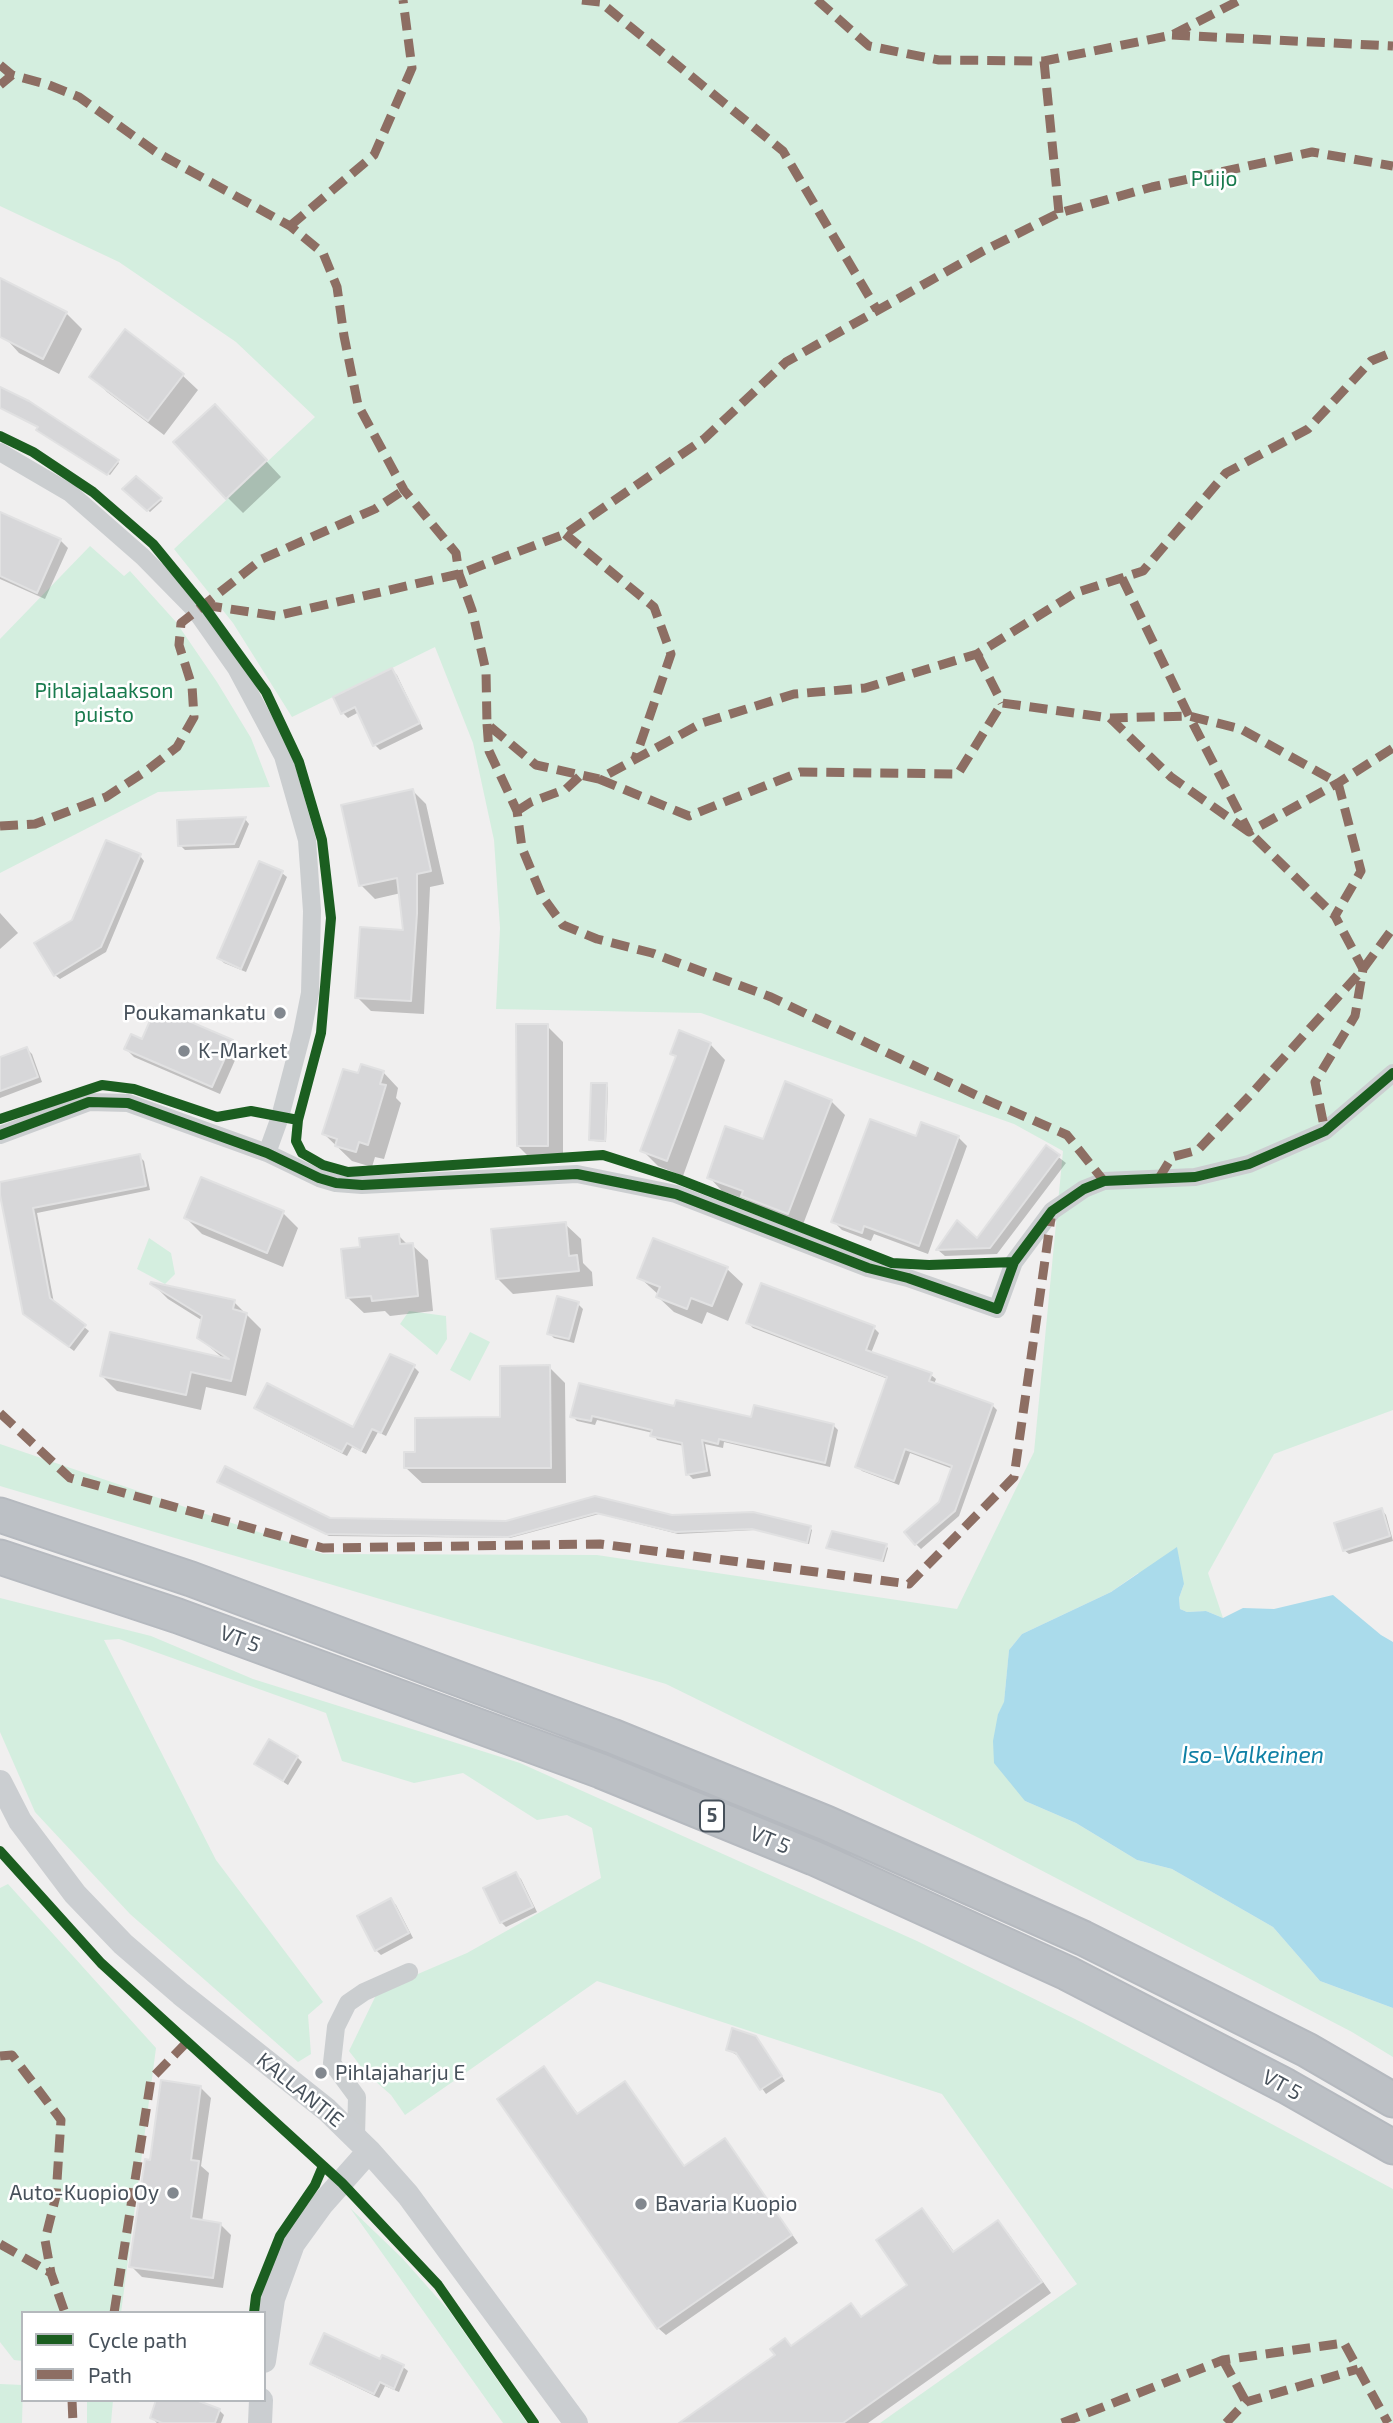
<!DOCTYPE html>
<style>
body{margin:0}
#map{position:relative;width:1393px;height:2423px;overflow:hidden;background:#f0efef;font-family:"Exo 2",sans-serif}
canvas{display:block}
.legend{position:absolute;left:21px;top:2311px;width:245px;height:91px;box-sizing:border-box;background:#fff;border:2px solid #b5b9bd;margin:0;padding:9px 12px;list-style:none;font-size:21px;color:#47515b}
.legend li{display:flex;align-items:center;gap:14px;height:35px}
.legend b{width:35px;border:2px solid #b5b9bd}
</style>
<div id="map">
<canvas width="1393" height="2423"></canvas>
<ul class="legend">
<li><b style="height:9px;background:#1b5e20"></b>Cycle path</li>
<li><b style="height:9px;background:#8d6e63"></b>Path</li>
</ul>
</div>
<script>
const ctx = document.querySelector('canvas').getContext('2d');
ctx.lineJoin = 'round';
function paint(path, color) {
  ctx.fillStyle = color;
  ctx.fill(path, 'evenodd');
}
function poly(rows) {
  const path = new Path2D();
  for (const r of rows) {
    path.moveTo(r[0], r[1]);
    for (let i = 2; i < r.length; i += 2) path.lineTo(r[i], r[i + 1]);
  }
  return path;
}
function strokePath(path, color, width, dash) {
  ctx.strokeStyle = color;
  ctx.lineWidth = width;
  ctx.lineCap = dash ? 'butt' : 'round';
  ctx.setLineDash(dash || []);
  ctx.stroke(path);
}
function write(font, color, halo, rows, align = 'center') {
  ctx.font = font + ' "Exo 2",sans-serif';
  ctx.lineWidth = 5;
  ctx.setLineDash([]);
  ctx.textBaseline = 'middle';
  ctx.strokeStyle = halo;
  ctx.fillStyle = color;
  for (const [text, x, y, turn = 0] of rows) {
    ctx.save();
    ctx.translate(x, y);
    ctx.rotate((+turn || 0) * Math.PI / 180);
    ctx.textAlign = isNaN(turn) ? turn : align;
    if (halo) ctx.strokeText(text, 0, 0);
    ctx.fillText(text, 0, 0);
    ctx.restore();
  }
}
paint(poly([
 [0,0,1393,0,1393,1410,1274,1454,1208,1573,1223,1618,1206,1611,1187,1612,1180,1609,1179,1598,1184,1584,1138,1573,1111,1592,1022,1634,1009,1650,1004,1703,998,1714,1025,1801,1076,1823,1137,1860,1172,1869,1273,1927,1320,1981,1393,2008,1393,2057,1352,2032,983,1840,666,1684,0,1486,0,1444,323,1554,597,1555,957,1609,1034,1452,1063,1151,1014,1124,701,1013,496,1009,500,928,494,840,473,743,435,647,292,717,233,623,174,549,315,417,236,342,119,262,0,206],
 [90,546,124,576,130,571,176,622,217,682,251,738,270,787,158,792,0,873,0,639],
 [149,1238,171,1253,175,1274,165,1284,137,1269],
 [409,1311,446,1316,447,1339,437,1355,400,1324],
 [470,1332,490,1342,470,1381,450,1370],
 [0,1598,151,1636,253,1679,520,1763,917,1941,1083,2023,1393,2189,1393,2423,880,2423,1077,2284,942,2094,597,1981,405,2115,391,2095,366,2073,349,2051,378,1991,467,1953,601,1878,592,1828,567,1815,537,1820,463,1773,414,1783,342,1761,326,1713,119,1639,104,1640,216,1860,323,2002,308,2015,311,2054,298,2062,130,1914,35,1812,0,1732],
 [8,1884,156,2048,121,2313,23,2313,23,2361,14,2360,0,2342,0,1888],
 [350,2208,402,2258,450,2312,527,2423,503,2423],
 [0,2384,23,2385,22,2423,0,2423],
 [87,2400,113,2400,111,2423,87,2423]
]), '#d4eedf');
paint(poly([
 [1177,1547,1184,1584,1179,1598,1180,1609,1187,1612,1206,1611,1223,1618,1243,1608,1274,1609,1333,1595,1381,1635,1393,1642,1393,2008,1320,1981,1273,1927,1172,1869,1137,1860,1076,1823,1025,1801,994,1763,993,1741,998,1714,1004,1702,1009,1650,1022,1634,1111,1592]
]), '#aadbeb');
paint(poly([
 [0,280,66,313,82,329,59,374,19,353,0,332],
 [182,375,198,390,164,435,107,392,92,376],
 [0,389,117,461,119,463,110,475,40,432,40,427,0,408],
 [230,422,281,477,243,513,227,497],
 [136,478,162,501,150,512,124,489],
 [0,514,60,540,68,548,45,599,0,579],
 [392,670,397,675,423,729,380,750,375,745,359,712,348,718,343,713],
 [412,790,426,804,444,884,430,887,424,1014,371,1011,357,997,405,932,401,893,375,899,361,885],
 [245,819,249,824,239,848,185,850,180,845],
 [140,856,144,861,106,952,60,979,55,975],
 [282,873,287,877,246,972,224,963,219,958],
 [0,913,18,933,0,949],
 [547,1026,563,1042,563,1161,534,1162,518,1146],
 [143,1041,232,1041,240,1049,220,1094,134,1057,126,1049],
 [710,1044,725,1060,683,1176,658,1166,642,1150,677,1059,672,1053],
 [27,1049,32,1054,42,1082,0,1098,0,1059],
 [383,1072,398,1088,396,1098,401,1103,384,1159,375,1157,372,1167,352,1161,324,1134,359,1075],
 [606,1085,608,1087,606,1142,593,1141,591,1139],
 [831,1101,845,1115,802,1227,757,1210,747,1200,722,1191,709,1177],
 [958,1137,967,1146,928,1254,874,1234,871,1241,842,1230,833,1221,917,1138],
 [1047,1148,1066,1163,997,1254,945,1256,938,1250,957,1222,978,1240],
 [139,1156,144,1161,150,1190,37,1213,54,1303,89,1331,74,1351,30,1318,0,1183],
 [283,1213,298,1228,283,1267,202,1234,186,1218],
 [565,1224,581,1239,583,1263,592,1272,593,1286,513,1294,497,1278],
 [399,1236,408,1245,412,1245,428,1260,433,1311,390,1316,385,1311,364,1313,348,1298,362,1249],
 [727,1269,743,1284,728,1321,707,1312,702,1324,674,1312,658,1297,659,1295,639,1277],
 [153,1284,234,1302,261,1329,246,1396,206,1387,201,1410,117,1391,102,1376,225,1360,199,1338,203,1321,168,1299],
 [578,1304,583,1309,574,1343,554,1338,549,1333],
 [748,1323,874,1328,879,1333,871,1353,931,1375,936,1379,934,1384,992,1405,997,1410,959,1516,921,1549,916,1544,940,1503,953,1469,910,1453,899,1485,862,1471,857,1466,888,1379,753,1328],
 [414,1367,419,1372,386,1436,378,1432,366,1454,352,1447,347,1456,264,1414,258,1409,354,1429],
 [549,1367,565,1383,566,1483,422,1483,406,1468,417,1454,502,1419],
 [675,1408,752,1419,833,1425,838,1430,830,1467,724,1442,723,1448,705,1444,711,1476,693,1479,688,1474,684,1446,657,1440,653,1433,597,1420,595,1425,577,1421,572,1416],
 [221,1483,330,1519,506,1523,595,1498,672,1517,810,1528,812,1530,809,1544,755,1530,678,1534,599,1514,510,1538,329,1536],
 [1382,1510,1386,1515,1393,1541,1349,1554,1344,1550],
 [886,1546,888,1548,884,1562,828,1547],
 [297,1757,302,1762,288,1785,256,1764],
 [516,1874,521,1879,537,1912,506,1927,501,1922],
 [391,1900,396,1905,413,1938,381,1955,376,1950],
 [760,2043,785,2081,766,2094,740,2057,728,2050],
 [544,2069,579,2115,625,2083,686,2168,732,2148,798,2243,666,2335,658,2328],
 [200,2087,211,2098,201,2166,209,2173,202,2222,220,2224,231,2235,223,2288,142,2277,131,2266,151,2162],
 [922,2210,932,2221,955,2253,997,2222,1008,2233,1051,2293,868,2423,682,2423,851,2306,863,2318,910,2285],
 [381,2361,403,2367,408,2371,399,2392,385,2386,379,2398,317,2368,312,2363],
 [219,2410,224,2415,221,2423,157,2423,152,2418]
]), '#0003');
const building = poly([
 [0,278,67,312,43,359,0,337,0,278],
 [125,329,184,374,148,421,89,377,125,329],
 [0,387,29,401,119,460,107,475,36,430,38,427,0,408,0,387],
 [215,404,267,460,226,499,173,442,215,404],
 [136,476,162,498,147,511,122,489,136,476],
 [0,512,61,539,37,593,0,576,0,512],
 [392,668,420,723,373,746,355,707,341,714,333,697,392,668],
 [413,789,431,871,417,874,417,913,411,1001,355,998,360,927,403,930,397,878,359,886,341,805,413,789],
 [246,817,234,844,178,846,177,820,246,817],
 [106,840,141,854,101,947,54,976,34,943,72,920,106,840],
 [259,861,283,871,241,969,217,958,259,861],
 [156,1007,233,1040,212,1087,124,1049,131,1034,142,1039,156,1007],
 [516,1024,548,1024,548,1146,517,1146,516,1024],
 [679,1030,711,1043,667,1161,640,1151,676,1056,670,1054,679,1030],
 [27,1047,38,1077,0,1091,0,1057,27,1047],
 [361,1064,384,1071,380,1084,386,1085,368,1145,359,1142,356,1152,335,1146,337,1139,322,1134,343,1069,358,1073,361,1064],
 [785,1081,832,1100,788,1214,741,1196,743,1191,707,1178,725,1126,763,1139,785,1081],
 [591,1083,607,1083,605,1141,589,1140,591,1083],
 [870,1119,916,1136,921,1122,959,1136,919,1246,864,1226,862,1233,831,1222,870,1119],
 [1046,1145,1060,1155,990,1248,936,1250,957,1220,977,1238,1046,1145],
 [140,1154,146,1186,33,1208,50,1298,86,1325,69,1347,23,1314,0,1195,0,1182,140,1154],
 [201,1177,284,1211,267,1253,184,1218,201,1177],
 [566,1222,569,1256,577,1255,579,1271,496,1279,491,1229,566,1222],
 [399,1234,400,1244,413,1243,418,1296,372,1301,371,1296,346,1298,341,1249,360,1247,359,1238,399,1234],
 [653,1238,728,1267,712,1306,691,1298,687,1309,656,1297,660,1287,637,1278,653,1238],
 [151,1282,235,1300,233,1309,247,1313,231,1381,191,1372,186,1395,100,1376,110,1332,229,1359,197,1338,202,1316,150,1284,151,1282],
 [761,1283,875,1326,866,1350,932,1373,929,1381,993,1404,955,1511,915,1545,904,1532,939,1502,952,1466,905,1449,894,1481,855,1467,887,1377,746,1323,761,1283],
 [557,1296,579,1302,569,1339,547,1334,557,1296],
 [390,1354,415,1365,381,1433,372,1429,361,1451,347,1443,342,1452,254,1408,267,1383,353,1427,390,1354],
 [550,1365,551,1468,404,1468,404,1452,415,1452,415,1418,500,1417,500,1366,550,1365],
 [579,1383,674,1406,676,1400,751,1417,754,1405,834,1424,825,1463,719,1439,718,1444,702,1440,707,1471,686,1475,682,1443,650,1436,652,1430,592,1416,591,1421,570,1417,579,1383],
 [225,1466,330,1518,506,1521,595,1496,672,1515,753,1512,811,1526,807,1543,752,1529,675,1532,596,1513,508,1537,326,1534,217,1482,225,1466],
 [1382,1508,1390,1536,1343,1551,1334,1523,1382,1508],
 [832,1531,887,1544,882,1561,826,1548,832,1531],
 [269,1739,298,1756,283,1781,254,1764,269,1739],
 [516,1872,533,1907,500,1923,483,1888,516,1872],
 [391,1898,409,1933,375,1951,357,1916,391,1898],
 [732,2028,756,2036,782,2076,760,2090,736,2053,726,2050,732,2028],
 [544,2066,577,2114,625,2081,684,2166,725,2138,792,2235,657,2329,497,2099,544,2066],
 [161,2080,201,2086,191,2160,199,2161,191,2218,221,2223,213,2278,129,2267,145,2159,150,2160,161,2080],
 [922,2208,953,2252,998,2220,1042,2282,843,2423,679,2423,775,2355,770,2349,785,2338,791,2346,851,2303,861,2317,907,2285,876,2240,922,2208],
 [324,2333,380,2359,382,2355,404,2365,394,2389,380,2382,374,2394,310,2364,324,2333],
 [156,2400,196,2400,220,2409,215,2423,162,2423,150,2418,156,2400]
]);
paint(building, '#d7d7d9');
strokePath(building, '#e1e1e2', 2);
const highway = poly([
 [0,1515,191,1579,612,1736,826,1823,1083,1938,1307,2050,1393,2100],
 [0,1557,178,1616,601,1771,814,1858,1067,1973,1286,2086,1393,2147]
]);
strokePath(highway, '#b5b9bf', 37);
strokePath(poly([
 [0,452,70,493,143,557,196,611,236,668,283,756,307,840,312,911,310,993,302,1033,280,1117,267,1153],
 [0,1135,89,1102,128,1103,267,1153,319,1178,336,1183,362,1185,577,1174,676,1194,868,1268,908,1278,997,1309,1014,1262,1052,1211,1084,1189,1104,1181,1195,1177,1249,1164,1325,1131,1393,1073],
 [356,2137,357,2097,332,2063,336,2027,348,2003,364,1992,409,1972]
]), '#cbced0', 18);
strokePath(poly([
 [0,1782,20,1821,75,1894,123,1944,181,1994,327,2110,369,2151,408,2195,576,2423],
 [264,2361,273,2299,293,2244,322,2204,369,2151],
 [260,2423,261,2400]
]), '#cbced1', 24);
strokePath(highway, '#bcc0c5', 33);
strokePath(poly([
 [582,0,600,2,783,151,877,310],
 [817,0,869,46,939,60,1044,61,1172,35,1240,0],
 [1172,35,1393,46],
 [1044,61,1059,213],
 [0,65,12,75,49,85,79,97,156,152,290,226,323,253,337,287,344,336,358,405,404,490,456,553,459,574,472,610,486,671,487,724,536,765,599,779,702,723,794,694,865,688,977,654,1075,593,1143,571,1226,473,1308,429,1371,361,1393,352],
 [0,85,12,75],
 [290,226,374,155,412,68,403,0],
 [565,534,654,607,671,654,635,759],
 [1122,578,1189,716,1249,832,1338,783,1393,748],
 [204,605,276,616,459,574,565,534,704,439,786,362,983,251,1059,213,1152,187,1312,152,1393,166],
 [977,654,1002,703],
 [1110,718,1171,777,1249,832,1335,916],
 [487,724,489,751,517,811,522,848,542,896,563,925,597,939,652,953,771,997,982,1098,1067,1135,1104,1181],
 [599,779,689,816,800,772,958,774,1002,703,1110,718,1189,716,1241,729,1338,783,1361,871,1335,916,1363,969,1355,1016,1315,1082,1325,1131],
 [517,811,531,802,566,789,581,775],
 [0,826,35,824,106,797,146,771,177,747,194,717,192,686,179,645,181,623,262,559,375,509,404,490],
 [1159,1178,1172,1157,1198,1150,1253,1092,1363,969,1393,928],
 [0,1413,70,1478,323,1548,600,1544,909,1584,1014,1477,1051,1218],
 [0,2056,12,2055,61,2120,56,2196,45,2240,51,2273,65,2313],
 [0,2244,51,2273],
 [114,2313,151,2079,187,2042],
 [1223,2360,1246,2402],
 [72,2400,73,2423],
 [1062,2423,1223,2360,1344,2343,1388,2423],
 [1226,2423,1246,2402,1358,2369]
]), '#8d6e63', 9, [18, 9]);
strokePath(poly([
 [0,436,33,452,93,492,153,544,203,605,266,692,299,762,322,840,331,918,321,1033,298,1120,296,1141,302,1153,323,1165,348,1172,603,1155,678,1179,892,1263,929,1265,1014,1262],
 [0,1119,102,1085,134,1089,217,1117,251,1111,298,1120],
 [0,1135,89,1102,128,1103,267,1153,319,1178,336,1183,362,1185,577,1174,676,1194,868,1268,908,1278,997,1309,1014,1262,1052,1211,1084,1189,1104,1181,1195,1177,1249,1164,1325,1131,1393,1073],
 [0,1851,101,1963,342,2183,438,2285,534,2423],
 [254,2313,256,2296,280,2236,315,2185,323,2166]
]), '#1b5e20', 10);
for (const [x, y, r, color] of [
 [280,1013,7,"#82888f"],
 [184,1051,7,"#82888f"],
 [321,2073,7,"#82888f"],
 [173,2193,7,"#82888f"],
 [641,2204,7,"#82888f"]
]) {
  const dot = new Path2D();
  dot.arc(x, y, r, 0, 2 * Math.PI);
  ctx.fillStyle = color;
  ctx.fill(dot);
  strokePath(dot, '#fff', 2.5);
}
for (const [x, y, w] of [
 [712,1816,24]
]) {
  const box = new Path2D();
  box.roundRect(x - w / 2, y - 15.5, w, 31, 5);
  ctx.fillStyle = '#fff';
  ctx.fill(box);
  strokePath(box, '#47515b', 2);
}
write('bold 19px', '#47515b', null, [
 ["5",712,1816]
]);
write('21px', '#197b4e', '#fff', [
 ["Puijo",1214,179],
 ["Pihlajalaakson",104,691],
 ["puisto",104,715]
]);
write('21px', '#47515b', '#fff', [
 ["Poukamankatu",266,1013,"right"],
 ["K-Market",198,1051],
 ["Pihlajaharju E",335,2073],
 ["Auto-Kuopio Oy",159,2193,"right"],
 ["Bavaria Kuopio",655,2204]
], 'left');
write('21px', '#47515b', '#fff', [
 ["VT 5",240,1639,20],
 ["VT 5",770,1840,22],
 ["VT 5",1282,2085,28],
 ["KALLANTIE",300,2090,39]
]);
write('italic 23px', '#1080a5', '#fff', [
 ["Iso-Valkeinen",1253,1755]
]);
</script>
